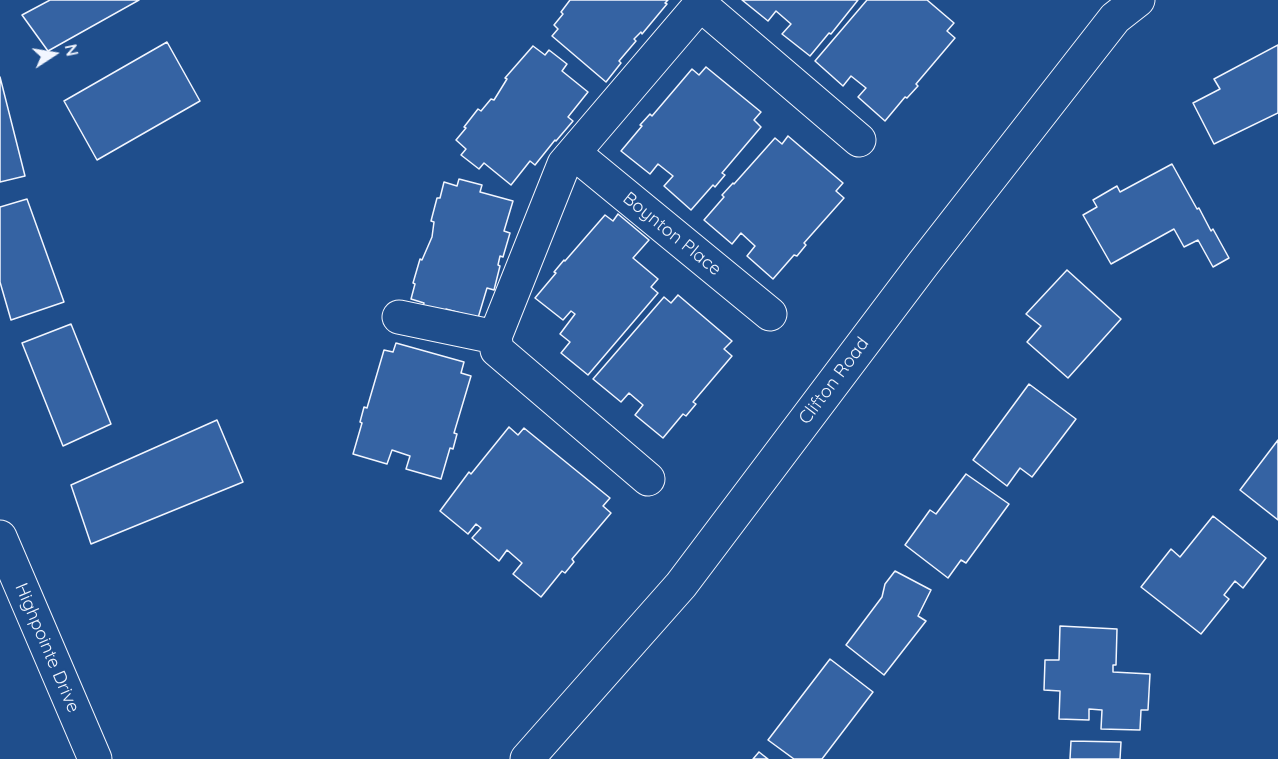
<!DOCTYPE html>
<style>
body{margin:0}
#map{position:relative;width:1278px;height:759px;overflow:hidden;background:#1f4e8c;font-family:Quicksand,sans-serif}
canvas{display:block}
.north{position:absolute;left:24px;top:24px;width:60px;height:60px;-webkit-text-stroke:4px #1f4e8c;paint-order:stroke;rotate:78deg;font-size:16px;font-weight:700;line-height:24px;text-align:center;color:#f2f6ff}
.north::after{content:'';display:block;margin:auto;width:21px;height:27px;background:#f2f6ff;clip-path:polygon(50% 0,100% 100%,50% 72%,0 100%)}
</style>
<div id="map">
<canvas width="1278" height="759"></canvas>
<div class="north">N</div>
</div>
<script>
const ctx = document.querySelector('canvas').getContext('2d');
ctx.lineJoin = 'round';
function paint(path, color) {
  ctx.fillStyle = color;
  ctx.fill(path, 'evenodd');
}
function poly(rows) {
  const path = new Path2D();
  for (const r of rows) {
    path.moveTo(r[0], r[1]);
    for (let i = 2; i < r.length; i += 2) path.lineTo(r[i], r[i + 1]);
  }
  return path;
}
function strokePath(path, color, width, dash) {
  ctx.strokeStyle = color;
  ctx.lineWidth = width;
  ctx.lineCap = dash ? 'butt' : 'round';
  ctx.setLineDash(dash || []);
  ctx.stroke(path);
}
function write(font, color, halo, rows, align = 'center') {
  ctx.font = font + ' Quicksand,sans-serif';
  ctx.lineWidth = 4.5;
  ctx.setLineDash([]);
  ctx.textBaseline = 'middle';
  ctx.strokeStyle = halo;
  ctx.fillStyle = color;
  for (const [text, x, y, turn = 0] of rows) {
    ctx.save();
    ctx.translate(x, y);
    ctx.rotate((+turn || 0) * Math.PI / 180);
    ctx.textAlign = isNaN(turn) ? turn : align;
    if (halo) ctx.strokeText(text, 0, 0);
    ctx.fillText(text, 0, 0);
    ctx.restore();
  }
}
const building = poly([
 [50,0,139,0,48,51,22,15,50,0],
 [570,0,668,0,665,3,667,4,642,34,641,32,634,39,636,41,619,61,621,63,606,82,552,36,558,29,554,25,563,14,561,12,570,0],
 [742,0,858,0,831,34,829,33,810,56,782,34,791,24,776,11,768,21,742,0],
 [867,0,927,0,954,23,947,31,955,38,916,84,918,86,907,98,905,97,885,121,858,97,866,88,851,76,843,86,815,61,867,0],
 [167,42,200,101,97,160,64,101,167,42],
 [1278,45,1278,113,1214,144,1193,103,1220,89,1214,79,1278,45],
 [533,46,545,55,549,50,567,64,562,71,588,92,568,117,573,121,556,141,555,140,535,165,530,161,511,185,484,163,479,169,461,155,466,149,456,140,466,128,464,127,478,109,481,111,491,99,494,100,507,79,505,78,533,46],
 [706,67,761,112,754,120,761,127,722,173,725,175,715,187,713,185,691,210,664,186,673,176,658,164,650,174,621,151,642,126,640,125,650,114,652,116,692,69,699,75,706,67],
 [0,77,25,176,0,182,0,77],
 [788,136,843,183,836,191,844,198,804,243,806,245,797,256,794,255,773,279,747,256,755,246,741,233,732,244,704,220,724,197,722,195,733,183,734,184,775,138,782,144,788,136],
 [1172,164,1197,209,1199,208,1211,231,1213,229,1229,258,1213,267,1198,240,1184,247,1174,229,1111,264,1083,215,1097,207,1093,200,1117,186,1120,192,1172,164],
 [459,179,482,185,480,192,513,201,504,231,510,233,503,257,500,256,498,265,500,266,494,290,487,288,478,318,446,309,444,316,422,310,424,303,411,299,415,284,413,283,420,259,422,260,432,237,434,222,431,221,437,198,440,198,444,182,457,186,459,179],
 [27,199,64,302,11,320,0,282,0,207,27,199],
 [618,214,649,240,633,258,658,279,651,287,658,293,588,375,561,353,570,342,560,334,575,314,571,311,563,320,535,298,556,273,554,272,564,260,565,261,605,215,613,221,618,214],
 [1067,270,1121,319,1068,378,1027,342,1041,326,1026,314,1067,270],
 [678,295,732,341,724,349,732,356,693,402,696,404,686,416,683,414,663,438,635,415,643,405,629,393,621,402,593,379,664,297,671,303,678,295],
 [71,324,111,424,63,446,22,343,71,324],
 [396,343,464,362,461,373,471,376,454,433,457,434,453,449,450,448,441,479,406,469,410,456,392,450,387,464,353,454,362,423,360,422,364,407,367,408,384,350,393,352,396,343],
 [1029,384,1076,419,1032,477,1020,468,1007,486,973,460,1029,384],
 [217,420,243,482,91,544,71,485,217,420],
 [509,427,518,435,524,428,610,498,603,506,611,513,572,559,574,562,565,573,562,571,541,597,513,574,522,563,507,550,499,561,472,538,481,528,476,524,468,534,440,511,469,472,471,474,509,427],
 [1278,440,1278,520,1240,490,1278,440],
 [966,474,1009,504,966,563,961,560,948,578,905,545,930,510,936,514,966,474],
 [1213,516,1266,558,1243,588,1235,581,1224,595,1229,599,1201,634,1141,587,1171,549,1180,557,1213,516],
 [895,571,931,590,918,616,926,621,884,675,846,645,882,597,885,584,895,571],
 [1060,626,1117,629,1116,665,1113,665,1113,672,1150,674,1148,710,1141,710,1140,730,1101,729,1102,710,1089,709,1089,720,1059,719,1060,691,1044,690,1045,660,1059,660,1060,626],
 [830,659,873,692,822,759,794,759,768,740,830,659],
 [1071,741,1121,742,1120,759,1070,759,1071,741],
 [759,752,768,759,753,759,759,752]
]);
paint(building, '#3563a3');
strokePath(building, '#f2f6ff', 1.5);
const minor = poly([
 [701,5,859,140],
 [574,153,770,314],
 [399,317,495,337],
 [648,479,497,350,495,337,564,164,704,0],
 [0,537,95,759]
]);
const major = poly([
 [527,759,681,585,923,264,1115,18,1138,0]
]);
strokePath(minor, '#f2f6ff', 35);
strokePath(major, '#f2f6ff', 35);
strokePath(minor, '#1f4e8c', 33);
strokePath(major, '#1f4e8c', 33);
write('18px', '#f2f6ff', '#1f4e8c', [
 ["Boynton Place",672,234,39],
 ["Clifton Road",834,381,-53],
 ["Highpointe Drive",47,648,67]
]);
</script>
